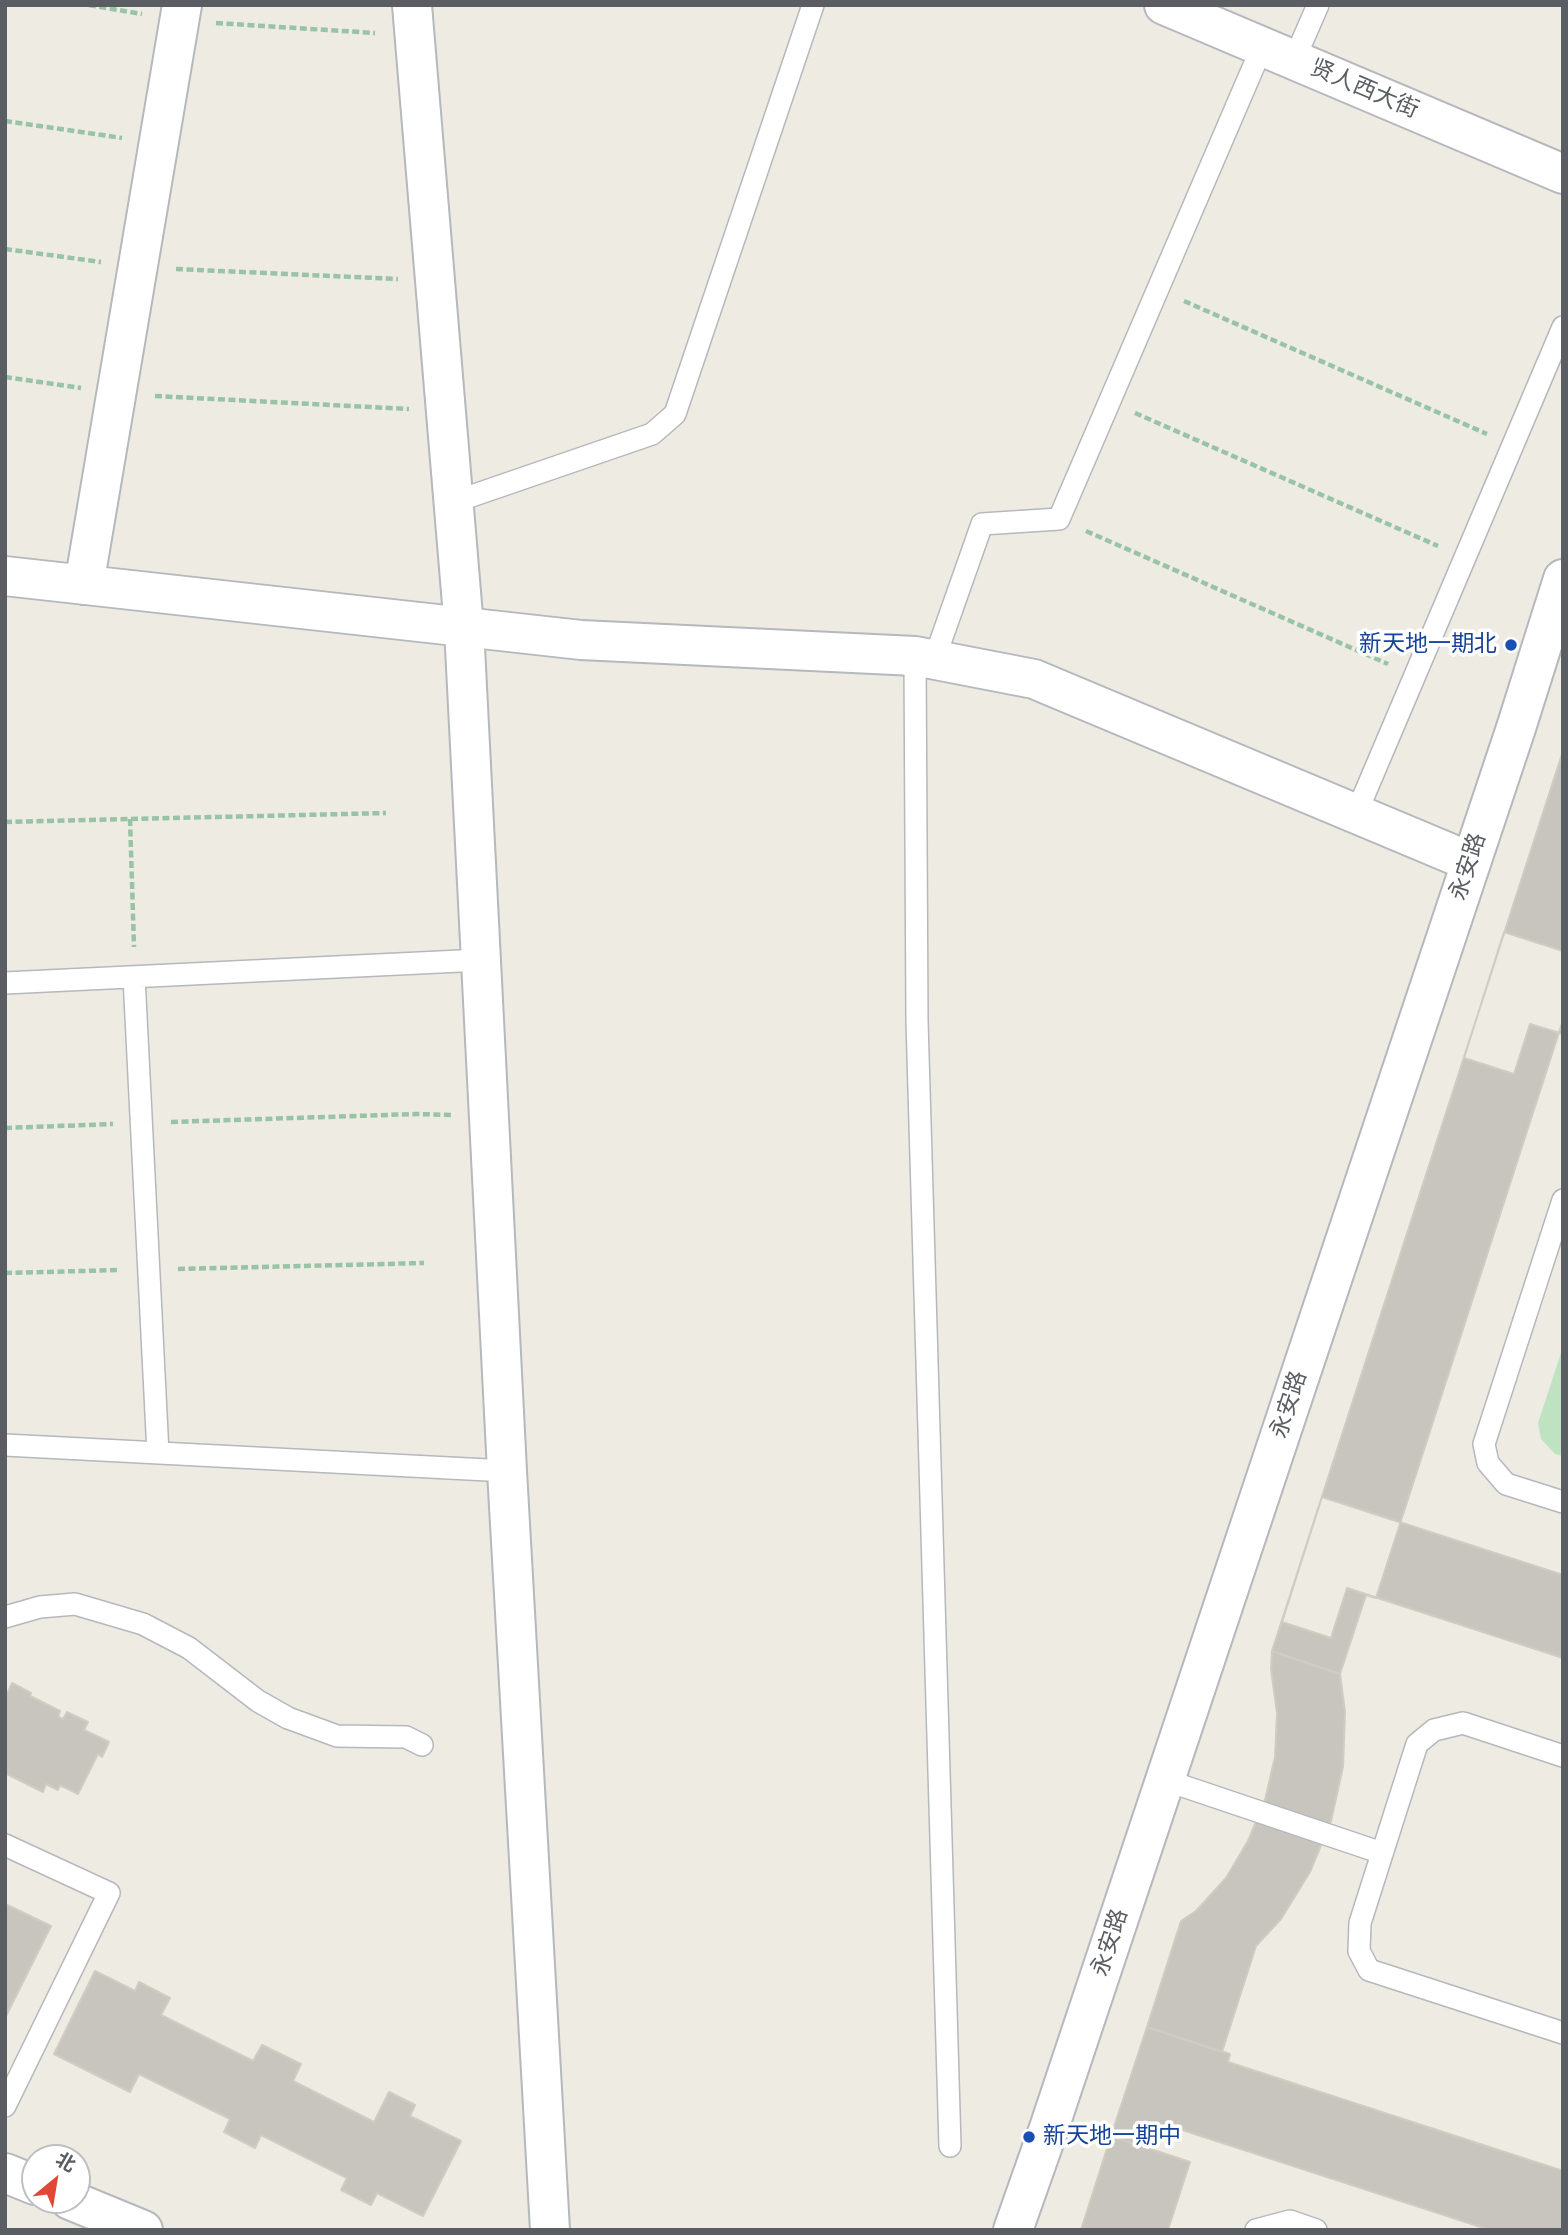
<!DOCTYPE html>
<meta charset="utf-8">
<style>
body{margin:0}
#map{position:relative;width:1568px;height:2235px;overflow:hidden;background:#edebe2;font-family:"Roboto Condensed","Noto Sans SC",sans-serif}
canvas{display:block}
.frame{position:absolute;inset:0;border:7px solid #5a5e62;pointer-events:none}
.north{position:absolute;left:21px;top:2144px;width:70px;height:70px;box-sizing:border-box;background:#fff;border:2px solid #bdbfc0;border-radius:50%;rotate:30deg;font-size:19px;font-weight:700;line-height:28px;text-align:center;color:#5a5e62}
.north::after{content:'';display:block;margin:auto;width:24px;height:32px;background:#e04835;clip-path:polygon(50% 0,100% 100%,50% 72%,0 100%)}
</style>
<div id="map">
<canvas width="1568" height="2235"></canvas>
<div class="frame"></div>
<div class="north">北</div>
</div>
<script>
const ctx = document.querySelector('canvas').getContext('2d');
ctx.lineJoin = 'round';
function paint(path, color) {
  ctx.fillStyle = color;
  ctx.fill(path, 'evenodd');
}
function poly(rows) {
  const path = new Path2D();
  for (const r of rows) {
    path.moveTo(r[0], r[1]);
    for (let i = 2; i < r.length; i += 2) path.lineTo(r[i], r[i + 1]);
  }
  return path;
}
function strokePath(path, color, width, dash) {
  ctx.strokeStyle = color;
  ctx.lineWidth = width;
  ctx.lineCap = dash ? 'butt' : 'round';
  ctx.setLineDash(dash || []);
  ctx.stroke(path);
}
function write(font, color, halo, rows, align = 'center') {
  ctx.font = font + ' "Roboto Condensed","Noto Sans SC",sans-serif';
  ctx.lineWidth = 7;
  ctx.setLineDash([]);
  ctx.textBaseline = 'middle';
  ctx.strokeStyle = halo;
  ctx.fillStyle = color;
  for (const [text, x, y, turn = 0] of rows) {
    ctx.save();
    ctx.translate(x, y);
    ctx.rotate((+turn || 0) * Math.PI / 180);
    ctx.textAlign = isNaN(turn) ? turn : align;
    if (halo) ctx.strokeText(text, 0, 0);
    ctx.fillText(text, 0, 0);
    ctx.restore();
  }
}
paint(poly([
 [1563,1347,1563,1456,1555,1454,1541,1439,1538,1423]
]), '#bfe3c1');
const building = poly([
 [1563,751,1563,1020,1376,1598,1366,1595,1340,1674,1272,1651,1563,751],
 [1504,932,1563,951,1563,1034,1530,1024,1514,1074,1464,1058,1504,932],
 [1322,1497,1563,1575,1563,1658,1347,1588,1331,1638,1282,1622,1322,1497],
 [1272,1651,1340,1674,1345,1712,1343,1767,1331,1821,1310,1872,1281,1919,1256,1946,1222,2052,1147,2027,1181,1921,1196,1911,1226,1878,1248,1841,1265,1800,1275,1757,1277,1713,1271,1669,1272,1651],
 [12,1683,31,1693,30,1696,60,1711,58,1717,63,1719,67,1712,88,1722,84,1730,109,1742,102,1757,98,1754,78,1794,60,1785,58,1790,46,1784,43,1792,5,1773,5,1691,8,1692,12,1683],
 [5,1904,51,1926,5,2018,5,1904],
 [95,1971,135,1991,139,1982,170,1998,161,2015,253,2061,262,2045,301,2064,293,2081,374,2122,389,2092,415,2105,410,2116,461,2141,423,2216,377,2193,371,2205,341,2190,347,2178,261,2135,255,2148,224,2132,230,2119,139,2074,130,2092,54,2054,95,1971],
 [1147,2027,1230,2054,1228,2062,1563,2171,1563,2230,1490,2230,1167,2125,1165,2134,1151,2130,1146,2148,1111,2136,1147,2027],
 [1111,2136,1190,2162,1168,2230,1081,2230,1111,2136]
]);
paint(building, '#c8c5bf');
strokePath(building, '#d1ccc1', 2);
const lane = poly([
 [1294,60,1318,5],
 [454,502,652,434,675,414,813,5],
 [915,656,917,1021,950,2146],
 [934,660,982,524,1059,519,1262,47],
 [1356,814,1563,327],
 [134,977,158,1453],
 [5,983,481,960],
 [1563,1200,1484,1444,1488,1463,1506,1484,1563,1502],
 [5,1445,507,1471],
 [5,1617,40,1607,75,1604,143,1624,189,1648,258,1701,288,1718,337,1736,406,1737,422,1745],
 [1563,1756,1463,1723,1434,1730,1417,1744,1360,1923,1359,1951,1369,1970,1563,2033],
 [1165,1780,1382,1853],
 [5,1845,109,1893,5,2106],
 [1256,2230,1290,2221,1316,2230]
]);
const street = poly([
 [412,5,464,628,507,1471,550,2230],
 [5,576,581,640,915,656,1034,679,1471,862],
 [84,585,182,5]
]);
const secondary = poly([
 [1164,5,1563,174],
 [5,2173,35,2185],
 [70,2200,143,2230],
 [1013,2230,1049,2128,1516,728,1563,579]
]);
strokePath(lane, '#b5b8bc', 24);
strokePath(street, '#b5b8bc', 42);
strokePath(secondary, '#b6b8be', 42);
strokePath(poly([
 [89,5,142,14],
 [216,23,375,33],
 [5,121,122,138],
 [5,249,101,262],
 [176,269,398,279],
 [1184,301,1487,434],
 [5,377,81,388],
 [155,396,409,409],
 [1135,413,1438,546],
 [1086,531,1388,664],
 [130,819,134,947],
 [5,822,386,813],
 [171,1122,417,1114,452,1115],
 [5,1128,113,1124],
 [178,1269,424,1263],
 [5,1273,120,1270]
]), '#99c3a7', 4.5, [7, 3.5]);
strokePath(lane, '#fff', 21);
strokePath(street, '#fff', 38);
strokePath(secondary, '#fff', 38);
for (const [x, y, r, color] of [
 [1511,645,7,"#1a4fb4"],
 [1029,2137,7,"#1a4fb4"]
]) {
  const dot = new Path2D();
  dot.arc(x, y, r, 0, 2 * Math.PI);
  ctx.fillStyle = color;
  ctx.fill(dot);
  strokePath(dot, '#fff', 2.5);
}
write('23px', '#5a5e62', '#fff', [
 ["贤人西大街",1364,90,23],
 ["永安路",1469,867,-72],
 ["永安路",1290,1405,-72],
 ["永安路",1111,1943,-72]
]);
write('23px', '#164399', '#fff', [
 ["新天地一期北",1497,645],
 ["新天地一期中",1043,2137,"left"]
], 'right');
</script>
